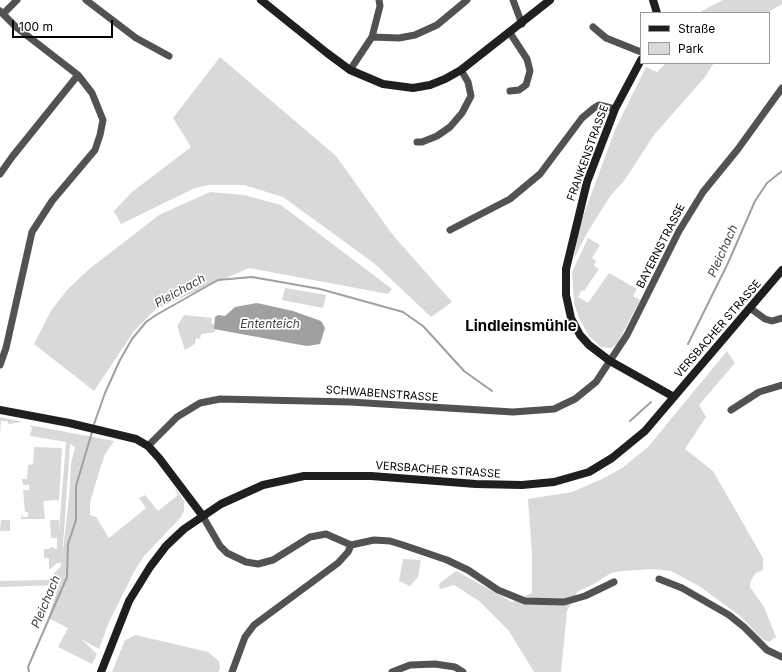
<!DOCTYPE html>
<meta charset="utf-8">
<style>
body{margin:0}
#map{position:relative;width:782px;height:672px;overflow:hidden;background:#fff;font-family:Inter,sans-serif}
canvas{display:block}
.legend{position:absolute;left:640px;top:12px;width:130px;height:52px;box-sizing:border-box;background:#fff;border:1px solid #999;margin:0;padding:5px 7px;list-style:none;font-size:12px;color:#000}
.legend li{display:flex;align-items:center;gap:8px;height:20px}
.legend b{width:20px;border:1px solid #999}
.scale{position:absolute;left:12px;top:20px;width:101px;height:18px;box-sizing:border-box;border:2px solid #000;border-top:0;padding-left:5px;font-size:12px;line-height:14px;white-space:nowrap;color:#000;-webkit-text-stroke:3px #fff;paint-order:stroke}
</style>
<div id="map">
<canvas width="782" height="672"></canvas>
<ul class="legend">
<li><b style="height:5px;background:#1f1f1f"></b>Straße</li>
<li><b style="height:11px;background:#d9d9d9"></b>Park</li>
</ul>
<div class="scale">100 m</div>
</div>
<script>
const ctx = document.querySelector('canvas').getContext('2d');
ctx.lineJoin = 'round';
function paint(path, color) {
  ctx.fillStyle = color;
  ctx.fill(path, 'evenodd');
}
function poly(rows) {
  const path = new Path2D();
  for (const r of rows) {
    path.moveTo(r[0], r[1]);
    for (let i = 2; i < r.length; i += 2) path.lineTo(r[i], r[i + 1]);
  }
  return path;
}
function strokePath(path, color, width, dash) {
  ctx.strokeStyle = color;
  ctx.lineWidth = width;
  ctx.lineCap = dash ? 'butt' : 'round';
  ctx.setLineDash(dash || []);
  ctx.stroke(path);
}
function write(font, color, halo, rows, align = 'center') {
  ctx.font = font + ' Inter,sans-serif';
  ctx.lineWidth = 3.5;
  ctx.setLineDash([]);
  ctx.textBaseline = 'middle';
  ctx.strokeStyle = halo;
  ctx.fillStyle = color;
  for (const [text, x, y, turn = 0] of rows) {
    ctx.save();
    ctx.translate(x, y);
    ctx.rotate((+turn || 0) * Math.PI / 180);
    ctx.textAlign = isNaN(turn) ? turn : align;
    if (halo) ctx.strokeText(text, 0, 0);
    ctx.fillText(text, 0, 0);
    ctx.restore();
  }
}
paint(poly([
 [723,0,782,0,782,4,767,13,698,13],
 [220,57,336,156,392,234,452,302,431,317,375,264,283,197,244,185,209,185,195,188,121,224,114,211,132,192,191,147,173,118],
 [666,63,714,63,705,77,654,135,624,181,611,195,587,233,574,259,578,230,615,130,646,67,657,72],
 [210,192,244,195,281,205,392,289,388,294,249,268,156,309,134,331,94,391,34,344,52,309,68,289,88,270,159,215],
 [588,238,600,245,592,258,596,261,594,266,599,269,584,291,582,290,578,297,588,303,609,273,637,289,633,296,640,300,617,344,611,348,601,347,589,336,579,318,574,302,572,272],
 [285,288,326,295,323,308,282,300],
 [184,315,212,318,211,323,215,325,215,332,201,334,200,339,196,338,195,344,185,350,177,326],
 [727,351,735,363,699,405,706,417,685,449,713,471,763,558,763,570,756,573,751,580,750,587,764,607,776,637,769,642,762,639,740,616,699,586,671,571,653,569,621,571,611,573,594,584,577,592,567,611,561,672,534,672,509,631,479,601,454,585,440,589,439,584,456,571,512,602,532,593,532,554,528,499,572,492,602,479,622,468,648,447],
 [0,417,23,422,8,424,8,421,1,421,0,437],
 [29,425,114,441,105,454,98,475,90,503,90,515,96,517,109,538,146,508,139,498,145,495,158,511,178,495,175,490,176,489,184,501,184,511,181,517,145,555,135,570,109,622,99,649,81,639,97,654,92,664,58,647,68,628,48,618,59,585,0,587,0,581,48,580,61,566,61,563,57,563,49,570,49,558,44,558,44,549,50,549,50,547,57,549,57,538,51,538,50,520,59,520,59,531,66,442,30,436,32,428],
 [70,444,75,447,71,464,69,497,62,560],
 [34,447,62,448,59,500,43,501,45,519,21,519,22,513,23,517,28,517,28,512,25,512,23,490,29,490,29,485,23,485,22,479,27,479,28,465,33,464],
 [1,520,10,520,10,531,0,531],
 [403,559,421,560,418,577,410,586,399,581],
 [136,635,208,652,219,661,220,669,218,672,112,672,125,640]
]), '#d9d9d9');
paint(poly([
 [257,303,293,311,321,321,325,328,320,344,307,346,290,343,214,329,215,317,218,315,225,316,235,307]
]), '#a0a0a0');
strokePath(poly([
 [688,344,728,263,755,201,767,183,782,171],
 [630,421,651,402],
 [93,427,105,393,120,360,132,339,146,322,156,315,218,280,252,277,320,289,403,312,423,326,464,371,492,391],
 [29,672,28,667,67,577,68,544,76,520,76,486,92,432]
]), '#a0a0a0', 2);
strokePath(poly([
 [86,0,136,38,169,56],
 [513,0,522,24],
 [0,11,16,27,78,75,92,93,103,120,100,135,95,150,52,201,32,232,6,348,0,365],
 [3,14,17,0],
 [593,27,606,38,641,52],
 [372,37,380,6,379,0],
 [350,70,372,37,399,38,415,35,437,25,467,0],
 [510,91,519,90,526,85,530,71,527,59,510,33],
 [417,142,422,142,437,136,450,127,462,113,471,96,468,82,461,70],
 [0,174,12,157,78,75],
 [450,230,510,199,540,174,582,118,594,108,599,105,615,109],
 [750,308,765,319,772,321,782,318],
 [731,410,759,392,782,385],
 [148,446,177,417,200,403,220,399,350,402,513,412,554,409,575,399,596,382,627,335,679,231,703,192,738,149,782,88],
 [202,515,220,546,227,553,246,562,258,564,273,560,310,537,326,534,351,545,374,540,390,541,403,545,447,560,468,570,498,590,525,601,564,602,585,596,614,582],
 [659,579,682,588,729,615,744,627,767,650,782,657],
 [232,672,245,637,254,625,338,563,348,552,351,545],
 [392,672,410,665,435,664,455,667,463,672]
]), '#525252', 7);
strokePath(poly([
 [261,0,327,53,350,70,383,84,413,88,430,85,445,79,461,70,550,0],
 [653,0,657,13],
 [641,60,615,109,587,182,566,269,566,295,571,318,580,335,589,345,610,361,674,397],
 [0,410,69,423,136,439,148,446,159,458,202,515],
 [101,672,129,601,150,567,166,546,184,529,221,504,263,485,304,476,371,476,476,484,522,485,554,482,589,472,612,458,645,431,782,270]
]), '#1f1f1f', 8);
write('11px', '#000', '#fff', [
 ["FRANKENSTRASSE",588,153,-70],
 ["BAYERNSTRASSE",661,246,-63],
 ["VERSBACHER STRASSE",718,329,-49],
 ["SCHWABENSTRASSE",382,394,4],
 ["VERSBACHER STRASSE",438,470,4]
]);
write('italic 12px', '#414141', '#fff', [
 ["Pleichach",723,251,-66],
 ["Pleichach",180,291,-29],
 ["Ententeich",270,324],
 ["Pleichach",46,602,-67]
]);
write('bold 15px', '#000', '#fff', [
 ["Lindleinsmühle",521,326]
]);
</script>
